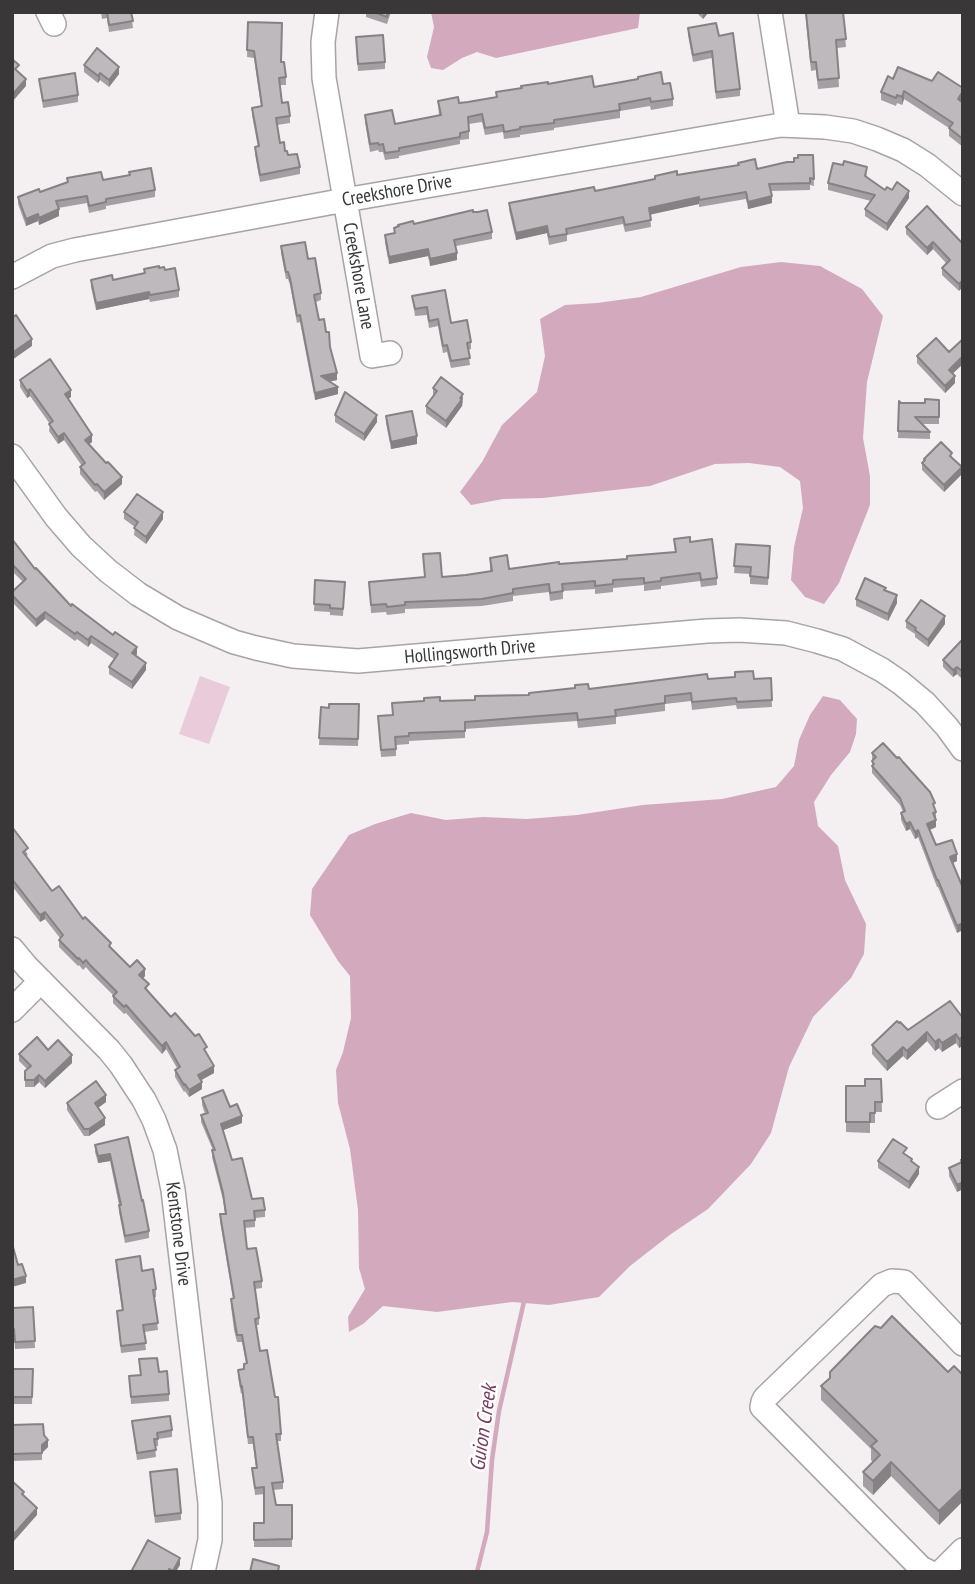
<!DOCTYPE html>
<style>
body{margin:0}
#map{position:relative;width:975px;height:1584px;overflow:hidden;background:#f4eff1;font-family:"PT Sans Narrow",sans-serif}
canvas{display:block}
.frame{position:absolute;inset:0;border:14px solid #393738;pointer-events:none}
</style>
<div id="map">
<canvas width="975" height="1584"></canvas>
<div class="frame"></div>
</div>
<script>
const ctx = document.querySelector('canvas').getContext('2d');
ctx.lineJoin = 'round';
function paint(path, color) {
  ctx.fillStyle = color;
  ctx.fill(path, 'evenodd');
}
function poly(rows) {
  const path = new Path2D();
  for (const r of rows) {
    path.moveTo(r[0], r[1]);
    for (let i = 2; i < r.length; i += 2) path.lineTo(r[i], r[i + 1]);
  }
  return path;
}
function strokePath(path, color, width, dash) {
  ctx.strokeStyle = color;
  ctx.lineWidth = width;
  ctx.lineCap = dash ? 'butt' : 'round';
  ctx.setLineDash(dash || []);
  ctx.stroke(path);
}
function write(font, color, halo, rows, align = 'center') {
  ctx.font = font + ' "PT Sans Narrow",sans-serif';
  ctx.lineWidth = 5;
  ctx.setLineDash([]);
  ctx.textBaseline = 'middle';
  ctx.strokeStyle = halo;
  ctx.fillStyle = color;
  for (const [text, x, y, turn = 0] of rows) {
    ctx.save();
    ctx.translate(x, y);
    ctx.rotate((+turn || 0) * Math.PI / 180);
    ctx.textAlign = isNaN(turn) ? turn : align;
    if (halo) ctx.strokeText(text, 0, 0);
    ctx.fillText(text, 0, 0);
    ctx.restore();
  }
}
paint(poly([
 [200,676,230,687,209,744,179,734]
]), '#e9cbd9');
paint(poly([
 [431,12,640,12,638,28,496,58,477,52,462,58,443,70,431,68,427,57,434,27],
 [781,262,820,266,862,289,883,316,867,382,863,438,870,476,870,505,839,583,824,604,805,597,791,580,794,547,803,508,800,481,780,467,749,463,715,464,650,486,543,498,503,499,471,505,460,492,482,462,502,425,537,392,545,356,540,319,565,305,597,303,641,297,741,267],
 [823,696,840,700,857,719,856,734,850,752,831,775,814,802,818,826,838,846,845,880,866,924,864,954,851,978,813,1017,789,1067,771,1133,751,1164,708,1209,671,1234,630,1266,599,1297,549,1305,512,1302,437,1312,383,1306,363,1324,349,1332,348,1317,365,1289,359,1268,358,1210,350,1149,338,1103,336,1070,343,1052,351,1018,350,976,338,961,310,915,312,889,349,835,375,824,411,813,446,820,483,817,527,819,577,815,643,805,722,799,776,787,794,766,799,740,810,715]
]), '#d3a9bd');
strokePath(poly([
 [477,1572,487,1532,492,1460,499,1411,525,1297]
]), '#d3a9bd', 4.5);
const minor = poly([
 [48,12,54,24],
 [327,12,323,42,324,78,372,356,390,353],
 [770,12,788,125],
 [12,277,52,256,75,250,345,200,781,125,825,127,853,131,877,139,903,150,927,165,963,194],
 [12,456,56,517,81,546,108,571,138,594,178,618,234,642,256,648,293,656,358,661,707,631,739,630,786,633,817,641,843,649,882,670,901,683,925,703,947,727,963,749],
 [12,949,27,967,109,1050,121,1065,144,1100,154,1120,165,1150,173,1190,210,1503,210,1540,203,1572],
 [12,1010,41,981],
 [938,1107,963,1091],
 [929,1572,921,1568,767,1412,762,1407,763,1402,765,1398,882,1285,892,1281,904,1282,963,1344],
 [941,1572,963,1550]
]);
strokePath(minor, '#a8a3a5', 26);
strokePath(minor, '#fff', 23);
paint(poly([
 [101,12,131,12,133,28,109,32,107,18,102,19],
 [366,12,391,12,387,24,366,17],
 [696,12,709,12,703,19],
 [805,12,843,12,846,47,837,48,839,87,818,89,816,70,811,71],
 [248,22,281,62,286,77,286,85,280,85,282,103,290,116,290,123,277,125,280,143,288,155,300,167,300,174,260,182,255,154,255,147,258,147,252,115,252,108,261,106,254,58,247,57],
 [688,28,719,36,740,89,740,96,716,99,712,58,693,62,688,35],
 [356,44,385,62,385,69,358,71],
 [84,65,119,74,109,87,100,80,98,83,84,72],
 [39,79,78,95,78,102,43,108],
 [893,79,963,99,961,102,963,103,963,147,949,136,949,128,904,99,902,105,897,103,896,106,881,100,881,92],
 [548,84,594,87,663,84,673,99,673,106,651,110,650,106,620,111,620,118,554,128,554,130,520,135,520,137,504,139,503,132,485,135,482,122,469,124,469,139,460,140,460,144,399,156,399,158,385,160,383,152,379,152,378,150,370,152,365,122,365,115,395,124,439,116,438,101,459,103,468,102,496,97,496,92],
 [813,155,814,186,810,185,810,190,771,191,772,203,748,209,746,199,699,207,699,204,650,214,651,227,625,232,623,224,567,235,567,241,549,245,547,233,516,240,509,210,509,203,595,191,677,175,757,169,794,162,798,158],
 [867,174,866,177,885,190,909,198,887,231,865,216,865,209,871,201,828,190,828,183],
 [67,178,103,180,155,190,155,197,106,206,106,209,89,213,87,203,58,208,59,216,39,225,38,221,26,226,18,204,18,197,40,192,67,183],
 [473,212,492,232,492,239,456,246,457,260,430,266,428,256,389,264,385,242,385,235,394,233,394,228],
 [906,227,963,244,959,291,942,275,942,268,946,263,933,249,927,255,906,234],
 [281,246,308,259,321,293,321,300,316,302,319,320,326,332,330,347,337,380,329,382,338,394,315,400,300,322,297,323,290,285,288,279,286,279,281,253],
 [159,268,165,270,179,290,179,297,150,302,149,299,96,310,91,287,91,280,113,280,144,273,144,269],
 [412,296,451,323,471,342,471,349,468,350,470,365,451,368,447,352,443,353,438,326,429,328,427,315,415,316],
 [963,339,963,364,953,373,955,383,945,393,917,363,917,356,949,352],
 [20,380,71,397,68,399,92,442,89,444,122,484,104,500,97,491,95,492,80,474,80,467,82,466,64,440,58,444,49,431,50,424,30,396,27,398,20,387],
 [433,388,463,401,462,406,446,428,426,413,426,406,433,396],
 [939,400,939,424,922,424,930,432,930,439,898,438,899,401,901,403,925,403],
 [335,415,377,422,364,441,335,422],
 [386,416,417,444,391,449,386,423],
 [952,458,962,474,944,492,922,470,922,463,924,460,924,459],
 [124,512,163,519,146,544,134,535,135,527,124,519],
 [12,539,35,569,71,606,137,654,135,656,146,670,132,689,109,674,109,667,114,659,91,643,88,647,77,639,75,641,45,619,36,627,12,602,12,592,23,582,12,571],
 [674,539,690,542,717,578,717,585,701,587,700,581,661,586,661,589,644,591,644,585,613,588,613,592,595,594,595,589,563,591,563,599,550,601,549,592,513,596,513,601,482,606,405,609,405,613,387,615,386,612,371,613,369,582,466,575,490,571,490,558,509,569,627,559,675,552],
 [736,544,770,546,768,585,750,584,750,574,734,573],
 [315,580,345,582,343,616,330,615,330,612,314,611],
 [886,591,897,603,888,621,856,606,856,599],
 [906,621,945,624,928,647,915,637,915,634,906,628],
 [963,639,963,678,962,679,957,674,953,677,943,667,943,660],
 [771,678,772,707,737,709,736,705,692,710,691,701,665,704,665,711,616,717,616,724,578,728,577,721,465,729,465,738,409,741,409,744,396,745,396,756,381,757,378,716,392,715,440,701,475,700,708,679],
 [359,704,358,746,319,745,321,707,329,708],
 [872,753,935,810,936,812,936,827,930,830,936,845,957,861,953,863,962,888,957,933,938,887,937,887,918,837,915,839,910,829,906,831,901,820,901,813,903,812,900,805,872,773],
 [12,827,28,855,26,856,52,891,83,919,130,967,145,976,143,979,148,991,171,1017,207,1054,214,1073,201,1080,202,1089,189,1097,185,1091,184,1092,175,1077,175,1070,177,1068,166,1049,162,1054,126,1013,124,1014,113,1003,113,995,90,972,86,967,83,970,79,965,78,966,59,947,59,940,60,938,45,919,40,922,12,886],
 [963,1018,959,1048,956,1043,942,1052,939,1048,935,1051,927,1041,907,1060,903,1056,887,1071,872,1054,872,1045,908,1030],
 [48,1050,72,1063,45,1088,39,1082,34,1087,25,1087,25,1071,27,1069,19,1061,19,1054],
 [881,1079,882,1112,875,1112,875,1123,870,1123,870,1133,846,1132,846,1086,865,1086],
 [202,1098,230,1107,242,1123,223,1130,232,1160,252,1199,265,1210,265,1217,255,1218,255,1227,244,1228,247,1249,262,1281,262,1288,255,1289,259,1318,259,1325,256,1325,260,1351,281,1434,281,1441,277,1441,283,1482,283,1489,273,1490,276,1505,292,1505,292,1547,254,1547,254,1523,264,1523,264,1494,255,1495,252,1468,256,1468,253,1444,248,1444,242,1393,241,1394,238,1377,238,1370,244,1369,244,1364,246,1363,242,1342,237,1342,234,1330,231,1306,231,1299,233,1299,220,1221,220,1214,225,1214,223,1200,212,1157,213,1150,201,1122,201,1115,205,1114,202,1105],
 [106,1102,98,1108,105,1125,89,1136,84,1136,67,1110,67,1103],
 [128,1137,149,1231,149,1238,125,1243,119,1212,119,1205,110,1161,98,1163,95,1152,95,1145],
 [906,1155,919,1174,909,1189,878,1168,878,1161],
 [961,1160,963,1160,963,1189,957,1192,949,1176,949,1168,961,1162],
 [116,1260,142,1271,156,1289,156,1297,154,1297,158,1330,144,1332,146,1350,121,1353,117,1311,122,1310,116,1267],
 [33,1307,35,1348,15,1349,14,1336,12,1336,12,1308],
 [139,1359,159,1372,169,1394,169,1401,131,1404,129,1376,140,1375],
 [12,1369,33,1369,32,1404,12,1404],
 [948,1372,963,1375,963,1501,939,1525,891,1476,873,1495,863,1486,863,1472,873,1462,871,1460,871,1449,821,1400,821,1386],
 [132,1421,172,1430,172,1437,158,1439,158,1446,155,1446,156,1457,137,1460],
 [12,1425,44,1435,48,1447,42,1452,42,1460,13,1461],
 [150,1472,181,1513,181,1520,155,1523]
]), '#a39fa2');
paint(poly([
 [703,12,709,12,703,19],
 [119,67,119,74,109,87,109,80],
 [100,73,100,80,98,83,98,76],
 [26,79,26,86,12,102,12,95],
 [904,91,904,99,902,105,902,97],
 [963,91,963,99,958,107,958,99],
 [909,191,909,198,887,231,887,224],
 [772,196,772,203,748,209,748,202],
 [699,197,699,204,649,215,649,208],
 [59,209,59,216,39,225,39,218],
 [38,214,38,221,26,226,26,219],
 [547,226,547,233,516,240,516,233],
 [933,242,933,249,927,255,927,248],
 [428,249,428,256,389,264,389,257],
 [457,253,457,260,430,266,430,259],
 [963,280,963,287,959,291,959,284],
 [149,292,149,299,96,310,96,303],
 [32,339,32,346,12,360,12,353],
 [963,356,963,364,949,377,949,370],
 [337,373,337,380,321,383,321,376],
 [955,376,955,383,945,393,945,386],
 [338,387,338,394,315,400,315,393],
 [30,389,30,396,27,398,27,391],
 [71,390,71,397,65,401,65,394],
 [463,394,462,406,446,428,446,421],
 [377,415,377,422,364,441,364,434],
 [64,433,64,440,58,444,58,437],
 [92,435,92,442,85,447,85,440],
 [417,436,417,444,391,449,391,442],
 [962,467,962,474,944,492,944,485],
 [122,477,122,484,104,500,104,492],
 [163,512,163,519,146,544,146,537],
 [897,595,897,603,888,621,888,614],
 [45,612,45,619,36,627,36,620],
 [945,616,945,624,928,647,928,640],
 [91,636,91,643,88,647,88,640],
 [137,647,137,654,132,660,132,653],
 [146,663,146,670,132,689,132,682],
 [957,667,957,674,953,677,953,670],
 [936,820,936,827,927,831,927,824],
 [910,822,910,829,906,831,906,824],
 [918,830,918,837,915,839,915,832],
 [957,854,957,861,950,864,950,857],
 [45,912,45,919,40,922,40,915],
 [963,923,963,930,957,933,957,926],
 [145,969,145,976,139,982,139,975],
 [927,1032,927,1041,907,1060,907,1051],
 [956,1034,956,1043,942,1052,942,1043],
 [963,1037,963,1046,959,1048,959,1039],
 [939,1039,939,1048,935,1051,935,1042],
 [166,1042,166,1049,162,1054,162,1046],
 [903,1047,903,1056,887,1071,887,1062],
 [72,1055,72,1063,45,1088,45,1081],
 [214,1066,214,1073,198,1082,198,1075],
 [39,1075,39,1082,34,1087,34,1080],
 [202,1082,202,1089,189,1097,189,1090],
 [106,1095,106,1102,95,1110,95,1103],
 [242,1116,242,1123,221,1131,221,1124],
 [105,1118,105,1125,89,1136,89,1129],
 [110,1154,110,1161,98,1163,98,1156],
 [919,1167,919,1174,909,1189,909,1182],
 [963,1182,963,1189,957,1192,957,1185],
 [26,1276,26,1283,12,1287,12,1280],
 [48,1440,48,1447,42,1453,42,1445],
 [891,1462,891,1476,873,1495,873,1481],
 [963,1488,963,1501,939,1525,939,1511],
 [37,1508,37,1515,14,1541,14,1534],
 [180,1558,180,1565,176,1572,173,1572]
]), '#858284');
const building = poly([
 [107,12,131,12,133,21,109,25,107,12],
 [374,12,388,12,387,17,374,12],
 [806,12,843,12,846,39,836,40,839,78,818,80,816,62,811,62,806,12],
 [248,22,282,23,281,62,284,62,286,77,279,78,282,103,288,102,290,116,276,118,280,143,284,142,285,151,287,151,288,155,297,154,300,167,260,175,255,147,259,146,252,108,262,106,254,51,247,50,248,22],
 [716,23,719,36,733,33,740,89,716,92,712,51,693,55,688,28,716,23],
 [383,35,385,62,358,64,356,37,383,35],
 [97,48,119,67,109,80,100,73,98,76,84,65,97,48],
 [12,59,19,65,15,69,26,79,12,95,12,59],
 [898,67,932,81,938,72,963,88,963,91,958,99,963,103,963,139,949,128,953,123,904,91,902,97,897,95,896,98,881,92,888,76,893,79,898,67],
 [661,72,663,84,670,83,673,99,651,102,650,98,619,104,620,110,554,120,554,123,520,127,520,129,504,132,503,125,485,128,482,114,468,117,469,131,460,133,460,137,399,148,399,151,385,153,383,144,379,145,378,143,370,144,365,115,392,110,395,124,441,115,438,101,458,97,459,103,468,102,497,97,496,92,522,88,521,86,548,82,548,84,592,76,594,87,638,79,638,77,661,72],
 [75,73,78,95,43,101,39,79,75,73],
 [798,155,813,155,814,179,810,178,810,183,769,184,772,196,748,202,746,192,699,200,699,197,649,208,651,220,625,225,623,217,566,229,567,234,549,237,547,226,516,233,509,203,594,187,595,191,655,179,655,176,677,171,677,175,739,165,738,163,755,159,757,169,787,162,794,162,794,158,798,158,798,155],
 [844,161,867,167,865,176,885,190,887,187,892,190,897,182,909,191,887,224,865,209,875,195,828,183,833,163,843,165,844,161],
 [151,168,155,190,106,199,106,202,89,206,87,196,56,201,59,209,39,218,38,214,26,219,18,197,39,189,40,192,68,182,67,178,101,172,103,180,130,175,129,172,151,168],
 [927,206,963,244,963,280,959,284,942,268,950,260,933,242,927,248,906,227,927,206],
 [473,210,473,212,478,212,487,210,492,232,454,240,457,253,430,259,428,249,389,257,385,235,395,233,394,228,399,226,398,225,413,221,414,224,473,210],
 [305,242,308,259,315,258,321,293,314,295,319,320,324,319,326,332,329,332,330,347,337,373,321,376,338,387,315,393,300,315,297,316,290,278,288,272,286,272,281,246,305,242],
 [159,266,159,268,164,267,165,270,175,268,179,290,150,295,149,292,96,303,91,280,112,275,113,280,145,273,144,269,159,266],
 [445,290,451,323,467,320,471,342,467,343,470,358,451,361,447,345,443,346,438,319,429,321,427,307,415,309,412,296,445,290],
 [16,315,32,339,12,353,12,318,16,315],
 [936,338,949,352,963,339,963,356,949,370,955,376,945,386,917,356,936,338],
 [50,359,71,390,65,394,92,435,85,440,106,463,108,462,122,477,104,492,97,484,95,485,80,467,85,463,64,433,58,437,49,424,53,421,30,389,27,391,20,380,50,359],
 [441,377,463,394,460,398,462,399,446,421,426,406,437,391,433,388,441,377],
 [345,392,377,415,364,434,335,415,345,392],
 [925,399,939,400,939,417,915,417,930,432,898,431,899,401,901,403,925,403,925,399],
 [412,411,417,436,391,442,386,416,412,411],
 [941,442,952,453,950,456,962,467,944,485,922,463,925,460,924,459,941,442],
 [137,494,163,512,146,537,134,528,138,522,124,512,137,494],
 [690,537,690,542,712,539,717,578,701,580,700,573,661,578,661,581,644,583,644,578,613,580,613,584,595,586,595,581,562,584,563,591,550,593,549,584,513,589,513,593,482,599,405,602,405,605,387,607,386,604,371,605,369,582,425,577,423,554,440,553,442,577,466,575,492,571,490,558,507,555,509,569,559,562,559,564,627,559,627,556,676,552,674,539,690,537],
 [12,539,35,569,36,568,71,606,72,604,113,635,115,632,137,647,132,653,146,663,132,682,109,667,118,654,91,636,88,640,77,632,75,634,45,612,36,620,12,595,12,592,26,579,12,564,12,539],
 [736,544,770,546,768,578,750,576,751,567,734,566,736,544],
 [865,578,886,588,884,590,897,595,888,614,856,599,865,578],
 [315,580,345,582,343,609,330,608,330,605,314,604,315,580],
 [921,600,945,616,928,640,915,630,916,628,906,621,921,600],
 [963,639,963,670,962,671,957,667,953,670,943,660,963,639],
 [753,671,754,679,771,678,772,700,737,702,736,698,692,702,691,693,665,696,665,703,615,710,616,716,578,720,577,713,465,722,465,731,409,733,409,736,395,737,396,749,381,750,378,716,393,715,392,703,424,701,424,698,440,697,440,701,475,700,475,696,529,695,529,693,575,688,575,685,588,684,589,689,707,674,708,679,735,677,735,672,753,671],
 [329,704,359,704,358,739,319,738,321,707,329,708,329,704],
 [883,743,897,758,899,757,903,762,930,792,935,803,933,804,936,812,933,813,936,820,927,824,936,845,952,840,957,854,950,857,963,888,963,923,957,926,938,880,937,880,918,830,915,832,910,822,906,824,901,813,905,811,900,798,872,766,874,764,872,761,876,757,872,753,883,743],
 [12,827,28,848,23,852,52,891,59,886,83,919,85,917,111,943,109,946,130,967,137,960,145,969,139,975,149,984,145,988,171,1017,175,1013,195,1036,199,1034,207,1047,204,1049,214,1066,198,1075,202,1082,189,1090,185,1084,184,1085,175,1070,180,1067,166,1042,162,1046,126,1005,124,1007,113,996,117,992,90,965,86,960,83,963,79,958,78,959,59,940,63,935,45,912,40,915,12,879,12,827],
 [950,1001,963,1018,963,1037,959,1039,956,1034,942,1043,939,1039,935,1042,927,1032,907,1051,903,1047,887,1062,872,1045,897,1021,899,1023,900,1022,908,1030,950,1001],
 [37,1037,48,1050,58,1040,72,1055,45,1081,39,1075,34,1080,25,1080,25,1071,31,1066,19,1054,37,1037],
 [865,1079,881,1079,882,1102,875,1102,875,1113,870,1113,870,1122,846,1122,846,1086,865,1086,865,1079],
 [96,1081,106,1095,95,1103,105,1118,89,1129,84,1129,67,1103,96,1081],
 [223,1090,230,1107,237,1104,242,1116,221,1124,232,1160,242,1158,252,1199,263,1198,265,1210,254,1211,255,1220,244,1221,247,1249,256,1248,262,1281,254,1282,259,1318,255,1319,260,1351,267,1350,275,1397,278,1397,281,1434,276,1434,283,1482,272,1483,276,1505,292,1505,292,1539,254,1540,254,1523,264,1523,264,1487,255,1488,252,1468,257,1468,253,1437,248,1437,242,1386,241,1387,238,1370,244,1369,244,1364,247,1363,242,1335,237,1335,231,1299,234,1298,220,1214,226,1214,223,1193,212,1150,215,1150,201,1115,208,1113,202,1098,223,1090],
 [128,1137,142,1201,143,1200,149,1231,125,1236,119,1205,121,1205,110,1154,98,1156,95,1145,128,1137],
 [893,1139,907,1148,903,1153,912,1159,911,1161,919,1167,909,1182,878,1161,893,1139],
 [961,1160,963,1160,963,1182,957,1185,949,1168,962,1162,961,1160],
 [12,1247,13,1247,18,1265,22,1264,26,1276,12,1280,12,1247],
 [140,1256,142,1271,153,1269,156,1289,153,1290,158,1323,143,1325,146,1343,121,1346,117,1311,123,1310,116,1260,140,1256],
 [33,1307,35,1341,15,1342,14,1329,12,1329,12,1308,33,1307],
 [892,1316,948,1372,954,1366,963,1375,963,1488,939,1511,891,1462,873,1481,863,1472,880,1455,871,1446,877,1441,821,1386,830,1378,830,1372,875,1326,881,1328,892,1316],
 [157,1358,159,1372,167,1371,169,1394,131,1397,129,1376,141,1375,139,1359,157,1358],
 [12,1369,33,1369,32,1397,12,1397,12,1369],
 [170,1416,172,1430,157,1433,158,1439,154,1439,156,1450,137,1453,132,1421,170,1416],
 [43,1424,44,1435,48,1440,42,1445,42,1453,13,1454,12,1425,43,1424],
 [177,1469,181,1513,155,1516,150,1472,177,1469],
 [12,1481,24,1492,22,1494,37,1508,14,1534,12,1533,12,1481],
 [148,1540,180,1558,173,1571,169,1569,168,1572,131,1572,148,1540],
 [253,1559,279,1566,278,1572,250,1572,253,1559]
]);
paint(building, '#beb9bc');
strokePath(building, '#858284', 2);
write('19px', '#393738', '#fffefe', [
 ["Creekshore Drive",397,191,-10],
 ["Creekshore Lane",358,276,80],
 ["Hollingsworth Drive",470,652,-5],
 ["Kentstone Drive",178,1234,83]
]);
write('italic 21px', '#763e5c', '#fffefe', [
 ["Guion Creek",484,1428,-82]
]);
</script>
